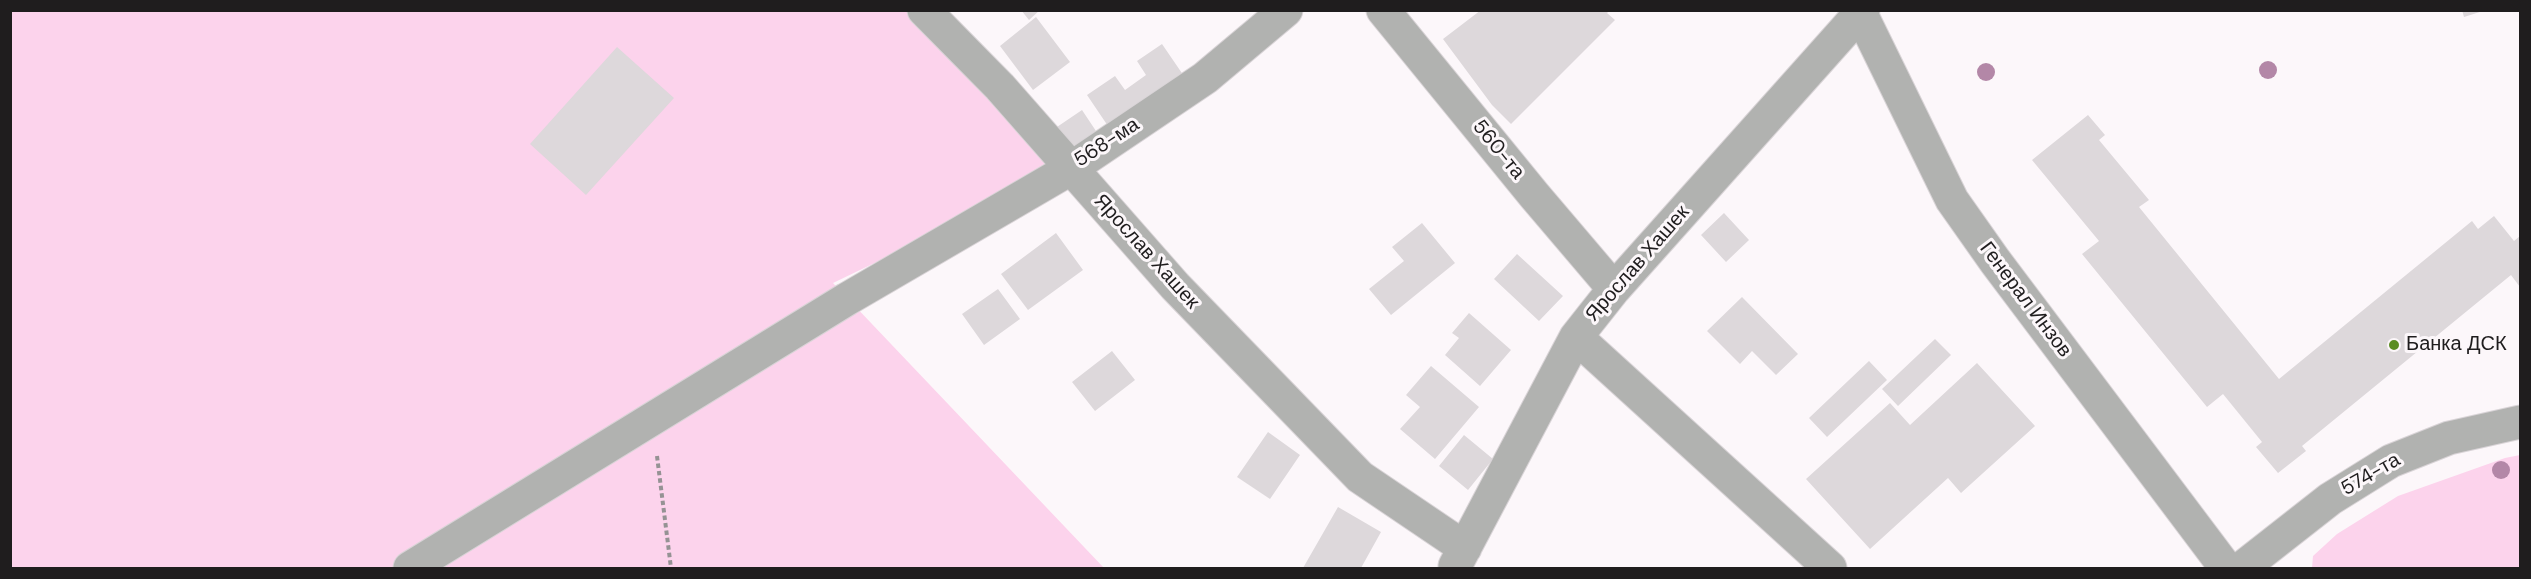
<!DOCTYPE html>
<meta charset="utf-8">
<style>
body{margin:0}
#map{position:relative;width:2531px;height:579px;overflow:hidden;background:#fcf7fa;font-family:"DM Sans",sans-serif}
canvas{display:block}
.frame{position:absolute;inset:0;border:12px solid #1f1d1e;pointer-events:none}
</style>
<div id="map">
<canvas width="2531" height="579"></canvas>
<div class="frame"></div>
</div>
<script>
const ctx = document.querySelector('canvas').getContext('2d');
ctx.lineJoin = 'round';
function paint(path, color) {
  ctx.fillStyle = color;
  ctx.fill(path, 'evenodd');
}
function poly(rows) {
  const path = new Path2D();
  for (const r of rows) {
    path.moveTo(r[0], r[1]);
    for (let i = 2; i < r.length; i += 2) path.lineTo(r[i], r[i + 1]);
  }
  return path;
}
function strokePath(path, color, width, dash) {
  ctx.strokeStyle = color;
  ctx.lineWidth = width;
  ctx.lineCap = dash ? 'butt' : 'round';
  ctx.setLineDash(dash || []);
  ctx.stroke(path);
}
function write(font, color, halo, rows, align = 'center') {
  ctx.font = font + ' "DM Sans",sans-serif';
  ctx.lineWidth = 6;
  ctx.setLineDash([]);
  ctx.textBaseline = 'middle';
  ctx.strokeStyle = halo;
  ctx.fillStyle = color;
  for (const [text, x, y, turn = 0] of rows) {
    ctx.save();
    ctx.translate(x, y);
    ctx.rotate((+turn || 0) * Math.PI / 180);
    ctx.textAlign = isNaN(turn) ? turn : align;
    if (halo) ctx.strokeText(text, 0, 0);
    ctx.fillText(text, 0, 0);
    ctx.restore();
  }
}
paint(poly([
 [10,11,924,11,1070,169,833,283,1104,568,11,568],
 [2520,455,2520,568,2312,568,2313,556,2337,534,2398,496,2505,458]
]), '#fcd3ec');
paint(poly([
 [1021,10,1040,10,1029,20],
 [1481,10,1610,10,1607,13,1615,20,1511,124,1492,105,1443,39],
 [2462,10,2483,10,2483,11,2464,17],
 [1036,17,1070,62,1033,90,1000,46],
 [1162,44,1188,82,1112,132,1087,95,1115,76,1125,90,1146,75,1137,61],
 [617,47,674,98,586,195,530,144],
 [1082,110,1098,134,1071,153,1054,129],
 [2088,115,2105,135,2099,140,2149,200,2139,207,2279,379,2472,221,2478,229,2494,216,2514,241,2520,236,2520,287,2511,275,2302,446,2306,451,2278,473,2256,447,2262,442,2223,394,2207,407,2082,254,2099,241,2032,160],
 [1724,213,1749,240,1726,262,1701,235],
 [1422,223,1455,263,1391,315,1369,289,1404,261,1392,247],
 [1056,233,1083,270,1028,310,1001,274],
 [1517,254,1563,296,1539,321,1494,279],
 [998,289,1020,319,984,345,962,314],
 [1742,297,1798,354,1776,375,1752,351,1740,364,1707,331],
 [1469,313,1511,350,1480,386,1445,355,1459,338,1452,333],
 [1935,339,1951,355,1898,406,1882,389],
 [1112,351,1135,380,1095,411,1072,382],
 [1869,361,1887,380,1827,437,1809,418],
 [1977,363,2035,426,1961,493,1948,478,1870,549,1806,479,1890,403,1910,425],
 [1431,366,1479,407,1435,459,1400,429,1420,407,1406,395],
 [1268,432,1300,455,1270,499,1237,477],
 [1464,435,1493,459,1468,490,1439,466],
 [1338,507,1381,532,1361,568,1303,568]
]), '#ddd8db');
const minor = poly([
 [924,10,1000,87,1175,286,1360,477,1465,548],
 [1383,10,1534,195,1614,289],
 [1859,10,1952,200,1995,261,2226,568],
 [1576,337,1830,568],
 [1455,566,1576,337,1614,289,1863,10],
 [410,568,847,299,1070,169,1205,78,1286,10],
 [2242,568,2330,499,2391,461,2449,438,2520,422]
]);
strokePath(minor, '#d9d4d7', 35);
strokePath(poly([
 [657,456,671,568]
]), '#959294', 4, [4.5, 3]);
strokePath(minor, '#b1b2b0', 33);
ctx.fillStyle = '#b387a7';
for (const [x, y] of [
 [2268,70],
 [1986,72],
 [2501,470]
]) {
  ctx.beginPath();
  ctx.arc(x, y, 9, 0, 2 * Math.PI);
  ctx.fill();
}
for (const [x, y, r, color] of [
 [2394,345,6,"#5a8c23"]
]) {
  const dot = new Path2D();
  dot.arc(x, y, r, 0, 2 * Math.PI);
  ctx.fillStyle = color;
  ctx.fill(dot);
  strokePath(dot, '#fcf7fa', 2);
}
write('20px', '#1f1d1e', '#fcf7fa', [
 ["568-ма",1107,143,-33],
 ["560-та",1498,150,51],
 ["Ярослав Хашек",1146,252,48],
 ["Ярослав Хашек",1638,264,-49],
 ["Генерал Инзов",2025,300,53],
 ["574-та",2371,475,-30]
]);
write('20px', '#1f1d1e', '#fcf7fa', [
 ["Банка ДСК",2406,345]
], 'left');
</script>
